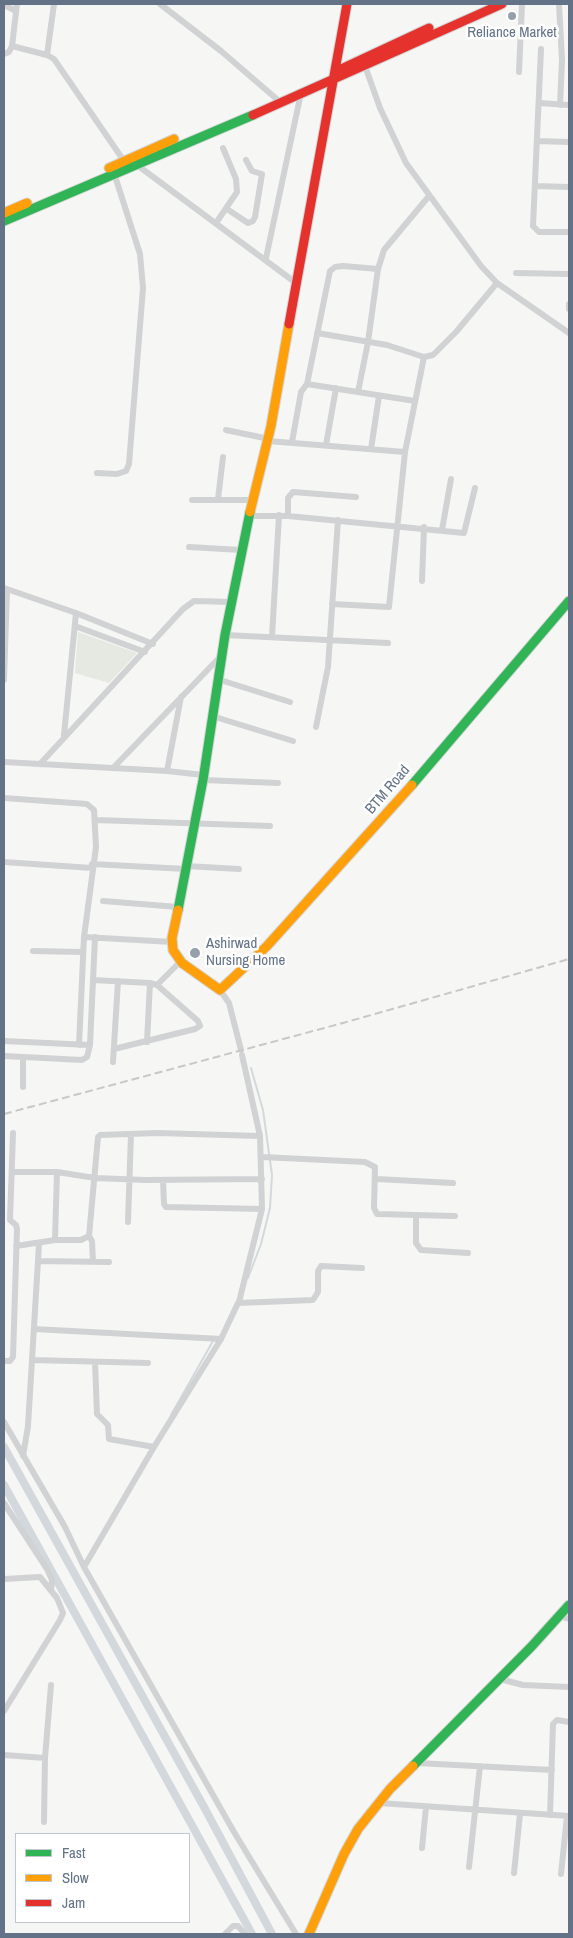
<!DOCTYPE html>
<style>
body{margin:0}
#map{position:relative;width:573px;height:1938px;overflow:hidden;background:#f6f6f4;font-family:"Archivo Narrow",sans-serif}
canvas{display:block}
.frame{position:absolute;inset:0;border:5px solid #637287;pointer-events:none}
.legend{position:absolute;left:15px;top:1833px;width:175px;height:90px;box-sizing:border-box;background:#fff;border:1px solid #c1c7cf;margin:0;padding:6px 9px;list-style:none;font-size:15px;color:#637287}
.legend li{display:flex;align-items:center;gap:10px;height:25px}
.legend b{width:25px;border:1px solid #c1c7cf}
</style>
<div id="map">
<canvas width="573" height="1938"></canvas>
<div class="frame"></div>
<ul class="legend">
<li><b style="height:6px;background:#30b455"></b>Fast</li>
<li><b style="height:6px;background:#ff9f0a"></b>Slow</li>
<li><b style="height:6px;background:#e5322d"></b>Jam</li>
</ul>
</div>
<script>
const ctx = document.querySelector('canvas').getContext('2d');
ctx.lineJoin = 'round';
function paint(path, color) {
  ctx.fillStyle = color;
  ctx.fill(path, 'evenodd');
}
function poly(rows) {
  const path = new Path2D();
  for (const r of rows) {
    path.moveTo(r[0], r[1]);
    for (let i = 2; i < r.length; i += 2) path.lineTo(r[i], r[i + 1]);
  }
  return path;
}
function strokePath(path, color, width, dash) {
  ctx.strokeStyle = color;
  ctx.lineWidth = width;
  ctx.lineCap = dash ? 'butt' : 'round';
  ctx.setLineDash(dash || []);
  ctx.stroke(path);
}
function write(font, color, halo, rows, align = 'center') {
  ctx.font = font + ' "Archivo Narrow",sans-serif';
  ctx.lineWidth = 5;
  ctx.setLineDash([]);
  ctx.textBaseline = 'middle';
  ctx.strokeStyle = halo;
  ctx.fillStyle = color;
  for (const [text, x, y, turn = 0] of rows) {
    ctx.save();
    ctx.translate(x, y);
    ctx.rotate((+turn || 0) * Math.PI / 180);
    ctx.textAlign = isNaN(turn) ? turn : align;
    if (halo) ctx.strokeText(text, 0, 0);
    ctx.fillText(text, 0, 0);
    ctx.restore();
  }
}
paint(poly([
 [78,632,137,653,109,683,75,673]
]), '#e5e9e2');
strokePath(poly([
 [248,1278,261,1244,270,1208,272,1175,263,1110,251,1068],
 [171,1415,213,1341]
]), '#d2d8dc', 2);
strokePath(poly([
 [4,1447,204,1807,272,1934],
 [4,1485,252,1934]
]), '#d2d8dc', 8);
const fast = poly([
 [4,221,253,115],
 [412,785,569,601],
 [178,910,203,780,225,635,250,512],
 [413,1766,532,1646,569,1605]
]);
const slow = poly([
 [109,168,174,139],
 [4,213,27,203],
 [250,512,271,426,289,324],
 [178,910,172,938,173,950,182,963,220,990,267,946,412,785],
 [309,1934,344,1854,358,1829,390,1789,413,1766]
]);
const jam = poly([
 [341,69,429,28],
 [253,115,502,4],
 [289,324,347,4]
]);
strokePath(fast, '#d2d4d5', 11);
strokePath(slow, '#d2d4d5', 11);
strokePath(jam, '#d2d4d5', 11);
strokePath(poly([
 [160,4,221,51,279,101],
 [559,4,562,60,560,105],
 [4,5,16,11],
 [12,46,47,55,54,59,124,161],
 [541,49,533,226,539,232,569,232],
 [4,54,9,52,12,46,17,4],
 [47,55,54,4],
 [365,66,380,108,406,163,481,266,497,283,569,333],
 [519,72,522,4],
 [539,103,569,105],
 [537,141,569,142],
 [137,165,296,283],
 [535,186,569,187],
 [227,209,248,223,253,221,255,217,262,174,252,171,246,160],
 [216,223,237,192,236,179,223,148],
 [266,258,301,93],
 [516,273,569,274],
 [569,304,569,309],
 [317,333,387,345,424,357],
 [307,384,415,401],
 [358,392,368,342,378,269,384,250,429,196],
 [226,430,269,439],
 [268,441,405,452],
 [292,442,301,392,307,384,330,271,335,267,343,266,378,269],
 [326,445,336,388],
 [371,449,379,396],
 [97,473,117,474,126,471,129,464,143,288,140,254,114,173],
 [218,499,223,457],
 [192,500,253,500],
 [249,516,288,516,464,533,475,488],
 [288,516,288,498,293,492,356,497],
 [442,530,451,479],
 [189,547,241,550],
 [422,581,424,527],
 [4,588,76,613,153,644],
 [332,604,389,607,405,452,424,357,433,355,456,332,497,283],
 [75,626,145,652],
 [225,635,388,643],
 [272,637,279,515],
 [217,679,290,702],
 [4,680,7,590],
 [212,716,293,741],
 [316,727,328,667,338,520],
 [64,735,76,613],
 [4,762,167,771,203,775],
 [40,764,183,609,194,601,232,602],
 [113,768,221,656],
 [167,771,181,697],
 [203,780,278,783],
 [4,798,87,804,94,810,96,847,84,937,79,1045],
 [95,820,270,826],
 [4,862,92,868],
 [92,864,186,869],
 [186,866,239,869],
 [103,901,178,907],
 [84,937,172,942],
 [33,951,83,952],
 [93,980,150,983,157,985,180,962],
 [220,990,229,1003,241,1050],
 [4,1041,90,1045],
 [147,1042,150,983],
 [114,1049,195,1029,200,1026,198,1021,157,985],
 [4,1056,82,1060,87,1057,90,1045,95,937],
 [23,1058,23,1087],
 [113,1062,118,981],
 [262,1157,365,1162,375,1167,374,1208,377,1214,455,1216],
 [12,1172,57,1172,95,1178,145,1180,262,1179],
 [376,1179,453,1183],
 [163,1180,164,1204,166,1207,262,1209],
 [416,1215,416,1243,421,1250,468,1253],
 [128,1222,131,1134],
 [89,1236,92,1241,93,1262],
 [55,1240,57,1172],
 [16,1246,55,1240,81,1240,89,1236,98,1137,100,1135,157,1133,260,1136],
 [38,1261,109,1262],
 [239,1302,262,1209,260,1136,242,1055],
 [34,1329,221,1339],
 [32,1360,148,1363],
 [4,1361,10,1361,13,1357,17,1229,16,1225,10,1220,13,1133],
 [95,1362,97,1414,108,1425,109,1439,154,1447],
 [4,1422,65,1527,84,1567,234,1832,296,1934],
 [23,1456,28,1426,39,1244],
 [4,1503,47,1569,52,1580,51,1590],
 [84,1567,154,1447,221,1339,238,1303,313,1300,318,1292,318,1271,321,1266,362,1268],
 [4,1579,40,1577,57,1598,63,1613,60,1620,4,1711],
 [559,1616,569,1619],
 [500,1679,523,1685,569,1687],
 [4,1755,45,1758],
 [417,1763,552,1770],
 [379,1803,569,1816],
 [550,1815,553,1724,557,1720,569,1722],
 [44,1822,45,1758,51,1685],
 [422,1848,426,1807],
 [469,1867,480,1766],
 [514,1873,520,1814],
 [561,1874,567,1816],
 [225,1934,233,1926,238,1926,245,1934]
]), '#d1d2d3', 6);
strokePath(fast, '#30b455', 9);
strokePath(slow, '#ff9f0a', 9);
strokePath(jam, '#e5322d', 9);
strokePath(poly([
 [4,1114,343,1023,569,959]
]), '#c7c8c9', 2, [8, 4]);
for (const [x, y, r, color] of [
 [512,16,5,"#96a0ad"],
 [195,953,6,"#96a0ad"]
]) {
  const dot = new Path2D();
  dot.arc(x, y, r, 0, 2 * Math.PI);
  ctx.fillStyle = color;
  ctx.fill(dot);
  strokePath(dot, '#fff', 2);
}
write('15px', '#637287', '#fff', [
 ["Reliance Market",512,33],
 ["Ashirwad",206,944,"left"],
 ["Nursing Home",206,961,"left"]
]);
write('15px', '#637287', '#fff', [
 ["BTM Road",388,790,-49]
]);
</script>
